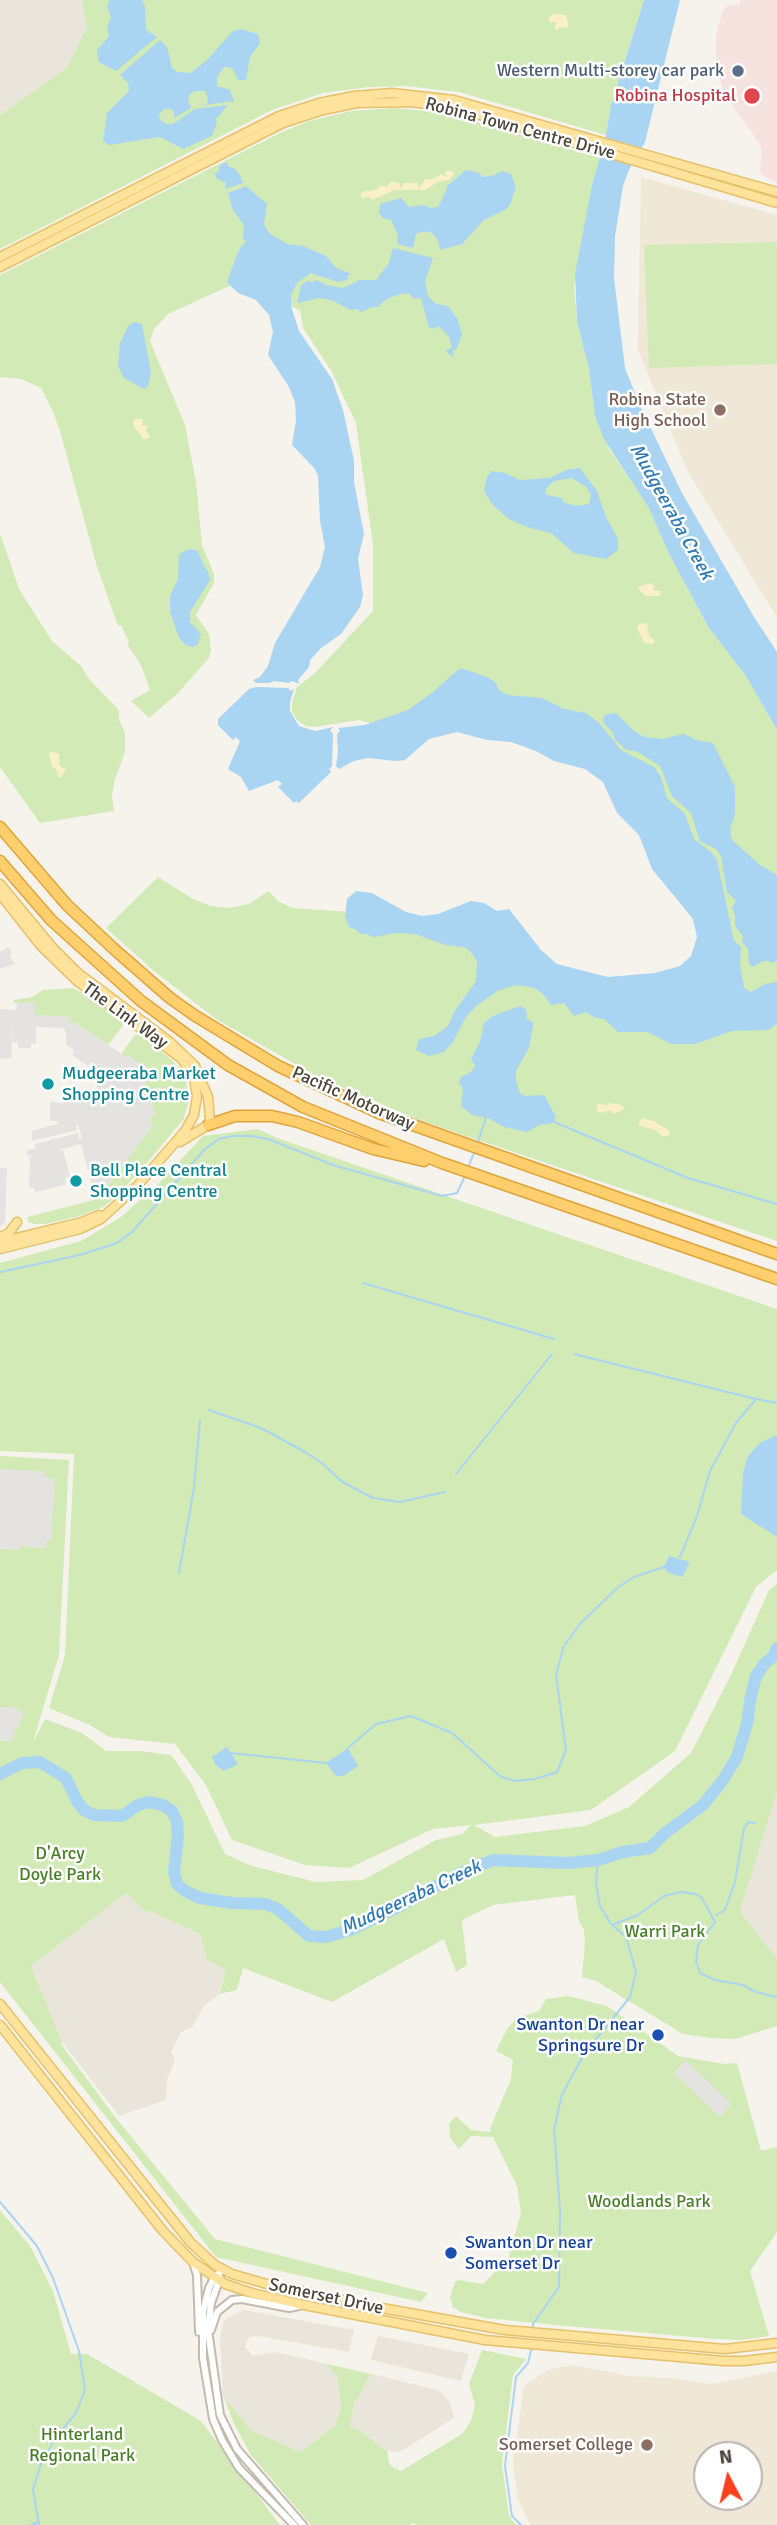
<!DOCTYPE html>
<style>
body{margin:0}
#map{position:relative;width:777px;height:2525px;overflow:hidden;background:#f6f3ec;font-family:Signika,sans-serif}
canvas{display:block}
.north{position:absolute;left:693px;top:2441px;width:70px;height:70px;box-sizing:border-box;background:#fff;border:2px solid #b7b4b0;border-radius:50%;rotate:353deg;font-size:19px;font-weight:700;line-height:28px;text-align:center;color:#4b4439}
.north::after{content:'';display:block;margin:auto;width:24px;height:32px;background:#fc3f1d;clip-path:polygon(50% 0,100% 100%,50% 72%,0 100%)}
</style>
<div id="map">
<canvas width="777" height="2525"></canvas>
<div class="north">N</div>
</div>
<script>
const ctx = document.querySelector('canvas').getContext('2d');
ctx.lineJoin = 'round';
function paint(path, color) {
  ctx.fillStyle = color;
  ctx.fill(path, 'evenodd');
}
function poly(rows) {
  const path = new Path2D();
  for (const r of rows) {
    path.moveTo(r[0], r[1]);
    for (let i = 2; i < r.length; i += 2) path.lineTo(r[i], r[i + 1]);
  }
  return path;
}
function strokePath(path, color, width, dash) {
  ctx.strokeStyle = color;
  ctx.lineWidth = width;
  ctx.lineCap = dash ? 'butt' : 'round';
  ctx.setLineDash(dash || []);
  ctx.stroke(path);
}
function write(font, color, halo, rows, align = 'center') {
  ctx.font = font + ' Signika,sans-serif';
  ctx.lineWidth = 5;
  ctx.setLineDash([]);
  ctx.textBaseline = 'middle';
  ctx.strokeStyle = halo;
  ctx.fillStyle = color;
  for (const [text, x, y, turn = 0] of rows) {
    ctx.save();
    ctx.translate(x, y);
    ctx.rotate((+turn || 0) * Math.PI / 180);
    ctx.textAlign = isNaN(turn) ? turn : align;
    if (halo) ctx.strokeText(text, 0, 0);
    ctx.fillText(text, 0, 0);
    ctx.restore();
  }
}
paint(poly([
 [0,0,82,0,87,27,67,68,0,115],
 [777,1792,777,1959,740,1911],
 [126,1893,144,1911,152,1912,200,1934,207,1960,226,1970,218,1995,204,2006,192,2027,181,2032,171,2052,175,2060,167,2080,166,2100,119,2116,62,2042,31,1966],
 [244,2310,354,2330,349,2352,258,2336,249,2337,245,2347,253,2356,276,2352,327,2364,338,2379,341,2408,336,2426,300,2452,251,2430,223,2395,220,2336,224,2320],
 [378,2336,469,2354,461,2381,371,2360],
 [371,2374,438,2390,450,2402,454,2418,400,2452,387,2451,359,2430,350,2427,354,2404]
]), '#eae5da');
paint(poly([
 [641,177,777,215,777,618,687,470,638,350],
 [573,2365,630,2376,671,2378,711,2384,777,2371,777,2525,530,2525,518,2499,513,2463,524,2386,547,2370],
 [749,2455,749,2497,707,2497,707,2455]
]), '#efe8d6');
paint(poly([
 [741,0,777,0,777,182,763,176,760,170,762,151,760,144,730,102,723,90,716,65,716,36,722,12,727,6,739,4]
]), '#f6e3e0');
paint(poly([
 [82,0,644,0,611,105,606,135,459,92,405,86,369,87,323,93,272,110,0,249,0,115,67,68,87,27],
 [396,108,446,113,600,158,592,185,574,285,577,321,589,369,595,416,609,449,649,507,669,554,709,628,746,676,777,730,777,1241,419,1120,318,1077,216,1019,154,971,106,928,158,877,193,899,211,906,229,908,249,904,269,891,278,901,292,908,352,912,653,1003,711,949,592,748,488,714,404,732,359,720,314,727,306,726,298,721,292,712,292,703,297,687,315,673,373,611,373,545,356,423,332,372,303,328,300,310,236,283,168,314,154,329,150,341,185,425,196,482,202,545,214,574,214,583,196,615,209,634,211,650,209,658,178,693,149,718,131,701,150,690,141,665,127,644,129,642,121,625,118,626,97,567,60,431,53,412,41,388,21,379,0,377,0,275,280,133,309,121,352,111],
 [777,242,777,364,649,368,644,245],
 [0,533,19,589,52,641,81,666,90,680,119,710,119,720,125,733,125,752,115,779,112,795,114,811,40,823,0,767],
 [72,988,92,997,123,1022,123,1026,108,1045,75,1023,70,1022,70,1017,35,1015,35,1003,14,1003,14,1000,32,997,43,990],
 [135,1035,139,1035,171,1059,184,1074,190,1098,183,1120,145,1165,116,1197,103,1207,80,1216,45,1224,35,1224,28,1222,27,1217,94,1200,93,1189,107,1186,153,1125,149,1121,150,1117,155,1116,148,1089,141,1089,126,1057,121,1054],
 [258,1129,277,1138,777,1309,777,1570,756,1587,675,1751,591,1810,474,1825,495,1837,585,1826,629,1807,691,1753,731,1675,769,1590,777,1584,777,1792,740,1911,777,1959,777,2026,735,2039,711,2038,683,2034,596,1981,582,1977,585,1943,584,1930,579,1921,575,1895,493,1905,462,1920,467,1965,456,1972,444,1939,332,2002,243,1968,237,1990,219,1994,226,1970,207,1960,200,1934,152,1912,144,1911,126,1893,31,1966,62,2042,61,2044,116,2118,215,2239,428,2293,421,2302,216,2257,0,1982,0,1456,69,1460,59,1655,33,1742,45,1719,82,1733,106,1751,141,1751,171,1755,191,1783,225,1854,252,1866,316,1882,363,1880,436,1840,462,1834,471,1825,433,1829,349,1868,305,1865,232,1840,206,1785,175,1744,109,1737,90,1725,49,1708,65,1656,74,1454,0,1451,0,1263,81,1241,121,1217,159,1183,203,1136],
 [568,1996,607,2006,678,2056,724,2064,737,2063,761,2151,777,2147,777,2232,750,2271,769,2336,742,2340,716,2339,555,2325,486,2318,461,2312,453,2307,450,2297,455,2282,458,2280,483,2284,508,2259,521,2213,517,2186,493,2137,471,2136,459,2149,450,2138,449,2124,456,2116,471,2130,491,2132,490,2129,511,2079,513,2060,496,2051,507,2029,517,2018,539,2011,546,1999],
 [0,2210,30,2246,53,2291,71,2354,87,2354,201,2421,280,2525,0,2525],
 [482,2350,526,2359,513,2375,502,2464,509,2516,516,2525,419,2525,413,2523,410,2525,311,2525,251,2455,234,2424,223,2395,251,2430,300,2452,335,2426,341,2408,338,2379,327,2364,371,2374,354,2404,350,2427,359,2430,387,2451,389,2463,394,2468,401,2471,462,2434,471,2421,475,2405,469,2384]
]), '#d2eab5');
paint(poly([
 [552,14,566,15,569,26,566,28,560,27,558,30,554,29,557,22,550,22,548,19],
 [448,170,455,173,449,180,438,182,425,190,395,190,372,200,369,197,363,198,360,196,362,192,378,189,380,185,386,187,391,182,399,183,401,189,403,183,417,183,419,189,425,179,433,179,441,174,447,177,445,172],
 [136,419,143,419,142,425,148,426,146,431,150,436,148,439,143,439,134,426,133,421],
 [651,583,654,586,653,590,661,591,660,596,645,596,637,587],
 [647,623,649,636,655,640,653,644,644,643,637,628,639,624],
 [50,751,59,754,60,766,66,769,61,778,58,777,57,771,52,766,49,756],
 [608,1103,622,1105,625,1109,614,1114,610,1110,602,1113,596,1111,598,1104,608,1105],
 [642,1118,654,1121,668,1130,670,1135,663,1137,655,1130,641,1126,638,1123]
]), '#f9efc9');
paint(poly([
 [8,947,12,952,10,957,15,964,0,969,0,952],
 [35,1002,35,1015,70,1017,70,1022,75,1023,126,1057,128,1055,154,1072,142,1089,148,1088,155,1116,150,1117,149,1121,154,1125,107,1186,93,1189,81,1144,58,1150,63,1150,70,1177,66,1178,65,1185,35,1192,34,1188,29,1187,30,1157,34,1156,27,1155,27,1150,36,1149,35,1144,78,1133,79,1139,82,1138,78,1125,76,1126,77,1130,32,1141,32,1131,58,1124,57,1121,50,1121,50,1102,64,1103,65,1095,80,1096,81,1101,96,1098,99,1069,92,1062,88,1066,72,1055,74,1050,66,1045,66,1032,63,1028,36,1027,36,1044,31,1043,31,1048,18,1048,18,1043,13,1042,13,1027,11,1058,0,1059,0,1009,16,1010,17,1003],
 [0,1168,7,1168,5,1222,0,1227],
 [0,1469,44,1471,44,1476,55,1479,51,1541,46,1541,46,1548,21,1546,20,1550,0,1549],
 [0,1707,13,1707,24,1713,11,1742,0,1741],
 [685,2060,732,2104,720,2117,674,2073]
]), '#e5e3e0');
paint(poly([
 [110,0,142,0,145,7,146,30,157,37,116,71,99,62,97,55,97,50,109,36,107,27,111,18,107,6],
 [644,0,680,0,645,142,628,172,623,186,615,236,614,278,625,368,642,410,682,493,754,617,777,652,777,730,746,676,709,628,669,554,649,508,605,441,595,416,589,369,577,321,575,274,592,185,606,135,611,105],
 [240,29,258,34,260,43,250,57,246,80,238,80,233,69,229,67,224,67,217,77,217,86,230,90,234,101,197,106,207,104,208,98,205,91,195,91,190,94,188,99,191,108,174,118,174,111,171,109,164,109,159,115,160,120,166,124,173,124,195,109,228,105,216,119,217,123,212,136,183,149,160,137,109,145,103,141,107,113,129,91,128,83,120,75,160,40,167,47,172,68,177,72,191,73,207,60,233,31],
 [227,162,228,166,235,169,240,175,243,183,225,189,226,183,217,179,215,173,219,171,219,166],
 [466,170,476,172,484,177,494,175,502,171,511,174,516,187,510,205,505,210,484,220,462,244,440,250,438,240,432,233,424,231,416,234,413,248,397,244,398,236,395,229,391,220,383,218,379,213,380,204,401,198,409,207,424,205,431,208,438,207,446,191,447,186],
 [246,186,267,204,264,224,269,233,287,244,303,246,326,256,336,268,352,274,348,275,347,280,338,282,311,273,297,283,291,295,291,306,299,331,332,379,343,410,354,461,354,482,364,534,358,559,363,595,360,607,341,634,321,648,310,660,309,667,298,680,299,684,292,681,289,683,274,681,269,683,256,683,253,680,260,677,268,666,275,643,320,567,325,547,320,521,318,476,315,469,292,445,296,420,295,402,289,387,268,355,273,332,269,315,256,300,238,293,227,282,239,250,246,241,243,239,244,225,233,210,228,193],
 [393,248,433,258,425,281,428,296,436,304,448,306,458,320,462,335,456,350,453,350,453,357,446,351,452,347,449,337,439,326,433,329,429,327,421,298,414,299,410,294,405,293,391,297,380,304,379,307,372,307,361,312,357,309,351,310,331,300,319,298,297,303,301,285,308,281,312,282,317,280,326,285,343,288,360,280,376,280,389,263],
 [134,322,142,324,151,373,148,386,144,389,124,378,118,366,120,343,128,326],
 [580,468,597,491,606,517,618,539,618,550,606,559,574,553,551,533,527,527,509,519,492,504,484,491,487,477,492,471,505,473,520,480,550,478,566,470],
 [572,478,586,487,591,495,589,504,575,506,563,502,562,498,547,495,545,491,549,485,555,481],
 [190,549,198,551,203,564,208,571,210,580,190,612,190,622,201,634,198,644,193,647,186,645,179,638,170,612,170,596,178,579,179,556,181,553],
 [459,669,464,669,489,678,496,683,499,690,507,695,542,698,564,709,586,713,600,724,621,750,654,767,661,777,667,798,685,814,694,839,712,853,717,860,734,941,741,947,740,966,744,988,751,992,765,984,777,982,777,1024,768,1030,732,1031,695,1044,672,1044,647,1032,618,1032,604,1019,596,1018,586,1012,574,1016,564,1003,551,1005,544,995,535,988,517,985,499,990,476,1006,466,1017,453,1042,444,1052,429,1056,416,1050,419,1039,434,1036,448,1026,454,1012,476,981,477,961,470,951,464,947,446,945,415,934,397,933,373,937,367,934,361,934,355,929,350,928,345,918,347,899,356,891,372,893,406,912,422,916,438,914,471,901,484,903,497,911,509,909,541,950,557,964,608,977,655,973,680,966,691,956,697,937,693,919,652,869,639,835,617,813,603,782,585,769,554,761,536,751,511,742,487,740,457,732,429,739,405,760,396,761,368,758,354,761,339,769,336,766,338,753,337,734,340,731,338,728,365,725,408,710,433,692],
 [256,687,288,688,291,691,294,689,290,702,290,711,299,726,315,731,333,727,330,731,333,734,332,766,329,769,331,772,299,803,296,801,294,803,278,787,282,784,278,780,249,791,241,777,228,769,240,741,236,737,233,740,218,725,218,719,249,689],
 [612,713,617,714,634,731,644,737,662,739,684,734,696,740,713,743,735,787,735,814,730,829,732,840,760,865,777,875,777,961,771,963,769,961,763,961,752,967,749,963,748,949,742,942,743,936,735,926,735,916,732,908,736,901,727,892,721,856,716,849,700,841,691,813,672,796,660,766,638,752,627,750,615,740,613,733,603,722,604,716],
 [520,1006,526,1010,527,1019,533,1022,533,1026,529,1048,516,1071,516,1082,520,1093,525,1096,544,1095,556,1117,553,1123,539,1125,527,1132,504,1127,488,1118,472,1115,461,1106,463,1088,459,1083,461,1077,471,1072,475,1066,471,1059,480,1042,484,1023,493,1016],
 [777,1435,777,1537,741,1514,743,1473,748,1456,760,1443],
 [669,1556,690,1562,682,1577,667,1572,664,1567],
 [227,1747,238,1764,224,1771,216,1765,212,1757],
 [348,1748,358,1766,343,1776,336,1776,326,1763]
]), '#a9d4f2');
strokePath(poly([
 [554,1122,688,1178,777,1204],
 [477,1145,486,1117],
 [468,1168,475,1150],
 [0,1272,80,1255,117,1243,132,1232,205,1149,219,1139,233,1136,251,1136,268,1139,333,1165,442,1196,457,1193,465,1176],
 [363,1283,554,1339],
 [574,1354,756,1399],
 [209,1410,261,1428,305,1452,322,1463,341,1481,373,1498,400,1502,445,1492],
 [456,1474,552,1354],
 [680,1557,697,1516,710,1471,736,1423,756,1399,777,1403],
 [179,1573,194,1488,200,1420],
 [348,1748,376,1724,411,1716,452,1733,501,1777,516,1781,535,1779,557,1772,566,1750,556,1674,564,1646,580,1624,617,1588,634,1577,664,1567],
 [231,1753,326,1763],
 [716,1915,725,1910,735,1882,744,1828,749,1822,755,1823],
 [614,1924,638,1915,664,1896,681,1892,696,1894,702,1898,715,1922,698,1945,696,1961,700,1973,715,1980,743,1985,756,1992,777,1997],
 [0,2202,37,2246,53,2278,79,2351,85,2390,76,2413,56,2437,41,2464,33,2489,39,2525],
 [533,2328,533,2324,559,2287,560,2210,554,2129,562,2095,584,2054,630,1997,636,1972,626,1937,611,1924,600,1906,596,1884,598,1860],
 [31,2525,39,2522],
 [521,2525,512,2516,505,2466,516,2377,528,2363,532,2347]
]), '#a9d4f2', 2);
strokePath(poly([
 [0,1774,22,1763,40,1762,66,1778,77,1801,84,1810,94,1815,122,1816,138,1805,148,1802,163,1805,172,1811,177,1822,178,1836,174,1872,177,1884,185,1891,200,1898,232,1903,266,1904,278,1909,309,1936,326,1937,350,1930,400,1906,456,1875,493,1860,567,1863,598,1860,623,1852,650,1848,665,1833,703,1805,723,1780,737,1757,747,1724,751,1696,756,1676,765,1663,773,1657,777,1648]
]), '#a9d4f2', 12);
const minor = poly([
 [193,2262,197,2275,199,2332],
 [222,2270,214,2278,209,2288,203,2311,203,2358,213,2419,222,2440,239,2468,294,2525],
 [220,2278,211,2303,208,2330,220,2415,237,2449,303,2525],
 [211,2330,217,2312,232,2300,242,2299,289,2308,299,2306]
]);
const major = poly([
 [0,257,279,116,319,103,354,96,392,93,454,100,777,192],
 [0,267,283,123,323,110,357,103,411,102,456,108,777,203],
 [0,884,53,948,78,973,170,1042,195,1066,208,1097,210,1120,208,1125,180,1142],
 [0,894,41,946,77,981,182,1059,194,1078,197,1096,194,1115,185,1131,138,1185,101,1219,80,1229,0,1249],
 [0,1237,9,1233,17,1222],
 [0,1242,82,1222,99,1215],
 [0,2004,191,2243,215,2265,232,2274,267,2284,376,2307,505,2330,725,2349,777,2343],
 [0,2025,163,2231,193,2262,225,2284,252,2293,304,2305,485,2340,724,2361,744,2361,777,2357]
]);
const highway = poly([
 [0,827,67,905,114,949,170,998,194,1015,278,1066,379,1113,777,1254],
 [0,861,51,920,141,1001,228,1065,303,1107,442,1163,777,1279],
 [208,1125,235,1116,272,1116,298,1122,373,1149,424,1161]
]);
strokePath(minor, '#c2bbae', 10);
strokePath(major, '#e6c16a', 11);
strokePath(highway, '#e0a43c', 13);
strokePath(minor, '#fff', 6);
strokePath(major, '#ffe39c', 8);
strokePath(highway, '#ffcf6e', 10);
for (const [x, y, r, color] of [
 [738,71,7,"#5c6f8a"],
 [752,96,9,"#e0444e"],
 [720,410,7,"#8d6e63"],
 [48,1084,7,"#0f9aa8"],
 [76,1181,7,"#0f9aa8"],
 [658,2035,7,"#1a4fb4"],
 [451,2253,7,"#1a4fb4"],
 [647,2445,7,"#8d6e63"]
]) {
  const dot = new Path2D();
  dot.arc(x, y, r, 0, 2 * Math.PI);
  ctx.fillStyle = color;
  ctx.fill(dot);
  strokePath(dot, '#fff', 2.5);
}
write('18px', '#4e5e75', '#fff', [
 ["Western Multi-storey car park",724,71]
], 'right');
write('18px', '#be3a42', '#fff', [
 ["Robina Hospital",736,96]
], 'right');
write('18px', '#4b4439', '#fff', [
 ["Robina Town Centre Drive",520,129,15],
 ["The Link Way",125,1016,36],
 ["Pacific Motorway",353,1099,24],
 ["Somerset Drive",326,2297,12]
]);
write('18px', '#785e54', '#fff', [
 ["Robina State",706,400],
 ["High School",706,421],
 ["Somerset College",633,2445]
], 'right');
write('18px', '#0d838f', '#fff', [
 ["Mudgeeraba Market",62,1074],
 ["Shopping Centre",62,1095],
 ["Bell Place Central",90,1171],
 ["Shopping Centre",90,1192]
], 'left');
write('18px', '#4a7f2a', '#fff', [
 ["D'Arcy",60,1854],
 ["Doyle Park",60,1875],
 ["Warri Park",665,1932],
 ["Woodlands Park",649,2202],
 ["Hinterland",82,2435],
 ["Regional Park",82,2456]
]);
write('18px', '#164399', '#fff', [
 ["Swanton Dr near",644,2025],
 ["Springsure Dr",644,2046],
 ["Swanton Dr near",465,2243,"left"],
 ["Somerset Dr",465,2264,"left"]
], 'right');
write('italic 19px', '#2e7ab2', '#fff', [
 ["Mudgeeraba Creek",671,512,61],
 ["Mudgeeraba Creek",411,1898,-25]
]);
</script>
